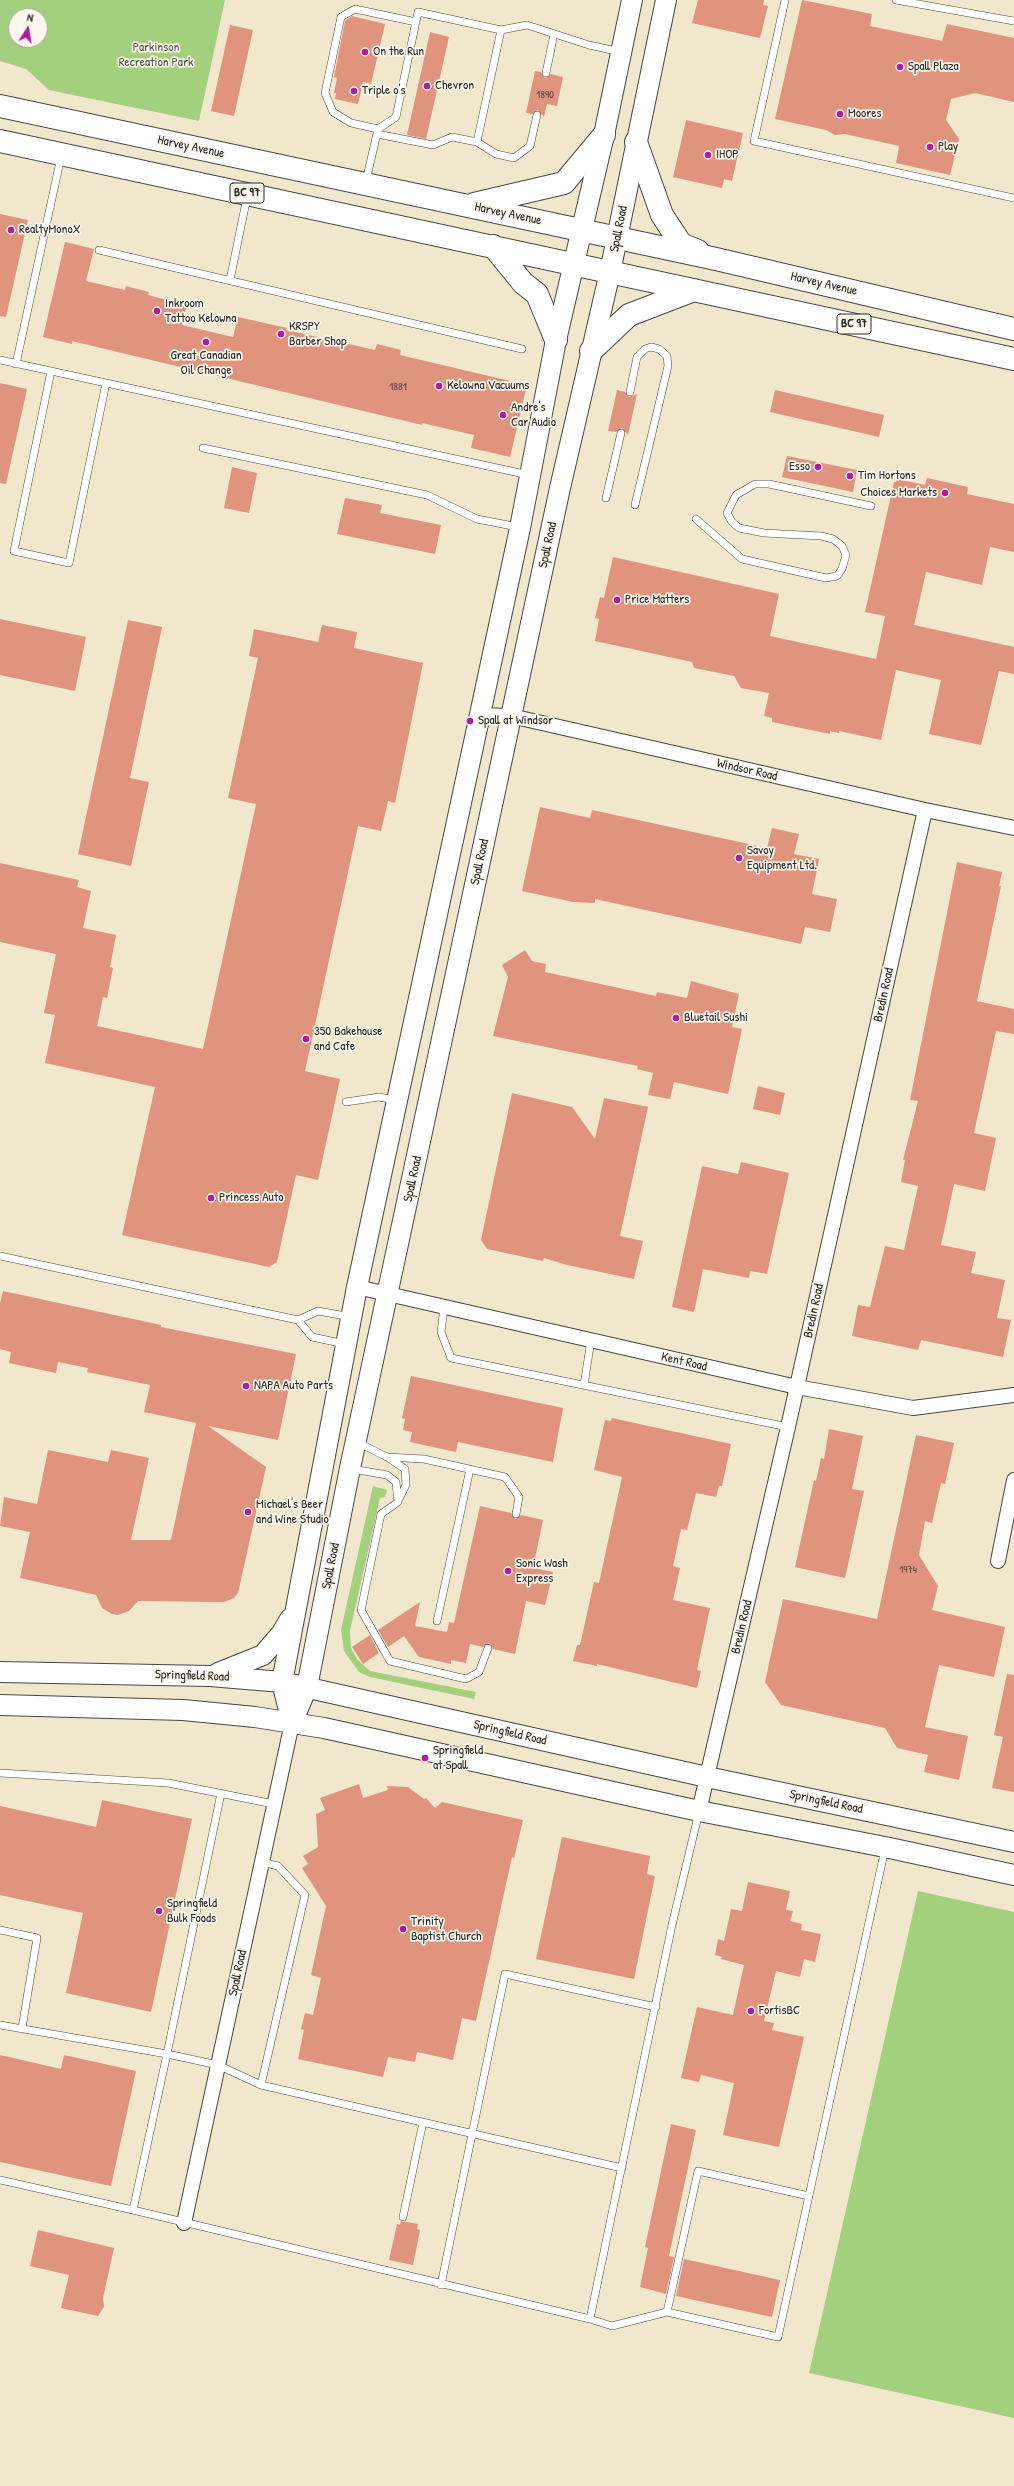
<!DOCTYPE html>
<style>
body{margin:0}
#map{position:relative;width:1014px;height:2486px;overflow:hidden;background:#f1e7cc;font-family:"Patrick Hand",sans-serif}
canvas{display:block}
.north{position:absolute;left:8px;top:8px;width:40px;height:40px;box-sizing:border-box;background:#fbf7ec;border:1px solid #a8a59f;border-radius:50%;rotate:12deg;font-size:11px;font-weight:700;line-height:16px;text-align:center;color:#2b2b2b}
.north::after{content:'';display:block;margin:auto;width:14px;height:18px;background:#b5179e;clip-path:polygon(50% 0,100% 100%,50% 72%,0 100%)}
</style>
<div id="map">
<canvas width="1014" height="2486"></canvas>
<div class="north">N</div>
</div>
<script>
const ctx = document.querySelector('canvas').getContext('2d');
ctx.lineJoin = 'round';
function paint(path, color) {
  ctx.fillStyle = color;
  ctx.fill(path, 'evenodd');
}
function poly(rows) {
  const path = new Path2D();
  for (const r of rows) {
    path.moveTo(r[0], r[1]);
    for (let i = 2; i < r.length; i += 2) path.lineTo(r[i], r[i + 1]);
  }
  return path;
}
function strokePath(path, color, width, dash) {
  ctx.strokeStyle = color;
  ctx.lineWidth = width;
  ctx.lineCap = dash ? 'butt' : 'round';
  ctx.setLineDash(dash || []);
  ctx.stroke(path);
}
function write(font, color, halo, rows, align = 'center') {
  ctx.font = font + ' "Patrick Hand",sans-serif';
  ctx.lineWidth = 3.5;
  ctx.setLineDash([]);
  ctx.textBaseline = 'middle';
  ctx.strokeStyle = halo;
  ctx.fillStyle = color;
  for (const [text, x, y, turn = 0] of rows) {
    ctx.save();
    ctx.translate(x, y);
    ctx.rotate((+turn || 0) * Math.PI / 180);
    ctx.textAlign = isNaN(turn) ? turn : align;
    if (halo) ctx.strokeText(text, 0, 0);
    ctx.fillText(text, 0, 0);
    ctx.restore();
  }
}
paint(poly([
 [0,0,225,0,199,121,49,90,26,69,0,61],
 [16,16,40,16,40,40,16,40],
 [373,1486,387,1490,385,1497,380,1498,350,1631,351,1648,357,1659,370,1671,476,1692,474,1699,370,1677,359,1672,344,1651,341,1630],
 [918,1891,1014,1912,1014,2418,809,2373]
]), '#a3d07c');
paint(poly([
 [698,0,764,0,763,5,768,6,760,38,692,23],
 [802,0,872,14,870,26,942,41,947,24,1014,38,1014,102,975,93,951,99,946,120,959,139,950,175,896,163,899,146,845,134,835,135,826,130,775,119],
 [352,16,385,24,371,84,363,82,358,104,335,99,336,93,334,93,337,78,334,77,345,21],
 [230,25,253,30,234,116,211,111],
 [430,32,449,37,426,139,407,135],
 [535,71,541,72,545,78,551,74,563,77,557,106,547,104,544,117,538,110,532,114,526,113],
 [686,120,743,133,732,181,724,179,722,188,673,177],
 [0,214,28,220,6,317,0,316],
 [65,242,94,249,86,281,125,290,126,286,149,292,148,295,187,305,182,325,233,337,238,317,287,328,286,330,375,350,377,344,401,350,400,355,527,385,510,457,471,448,474,435,422,423,422,425,72,341,72,344,43,337],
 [0,383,27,389,6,484,0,483],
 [617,390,625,392,629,397,637,394,628,435,622,428,616,432,608,431],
 [775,390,884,415,879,437,770,412],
 [787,456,857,470,853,492,782,477],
 [232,467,257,473,249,513,224,508],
 [927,478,968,487,967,494,1014,504,1014,552,990,547,982,585,926,572,914,625,1014,647,1014,674,999,671,981,745,929,734,941,680,896,670,881,740,839,731,839,733,830,731,830,734,772,722,772,718,764,716,769,693,741,688,734,676,694,668,692,662,595,641,599,619,595,618,600,597,604,598,613,557,779,594,770,636,876,659,885,616,865,612,894,482,896,482,897,479,925,485],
 [345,498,382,505,380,513,441,525,435,554,337,534],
 [0,619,86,637,75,691,0,675],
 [128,620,162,627,130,778,149,782,131,866,78,854],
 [322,625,357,632,354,648,423,663,395,803,388,801,381,831,358,826,305,1071,340,1079,318,1180,296,1175,277,1262,269,1267,122,1235,155,1087,45,1063,55,1015,44,1013,56,954,0,942,0,863,79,880,77,887,91,891,83,928,116,935,110,967,113,968,107,998,103,997,97,1026,203,1049,256,804,228,798,258,658,249,656,254,629,318,642],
 [540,807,590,818,592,810,767,848,772,828,799,834,794,854,819,859,812,894,837,899,830,932,805,927,801,944,595,899,595,903,573,902,522,891],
 [957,862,1002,872,999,886,1001,886,977,1001,1014,1009,1014,1034,996,1031,974,1133,996,1138,985,1191,954,1184,941,1245,976,1252,971,1273,1005,1280,997,1318,1011,1320,1003,1357,921,1340,918,1350,852,1336,858,1305,870,1307,885,1246,904,1250,918,1186,901,1182,905,1160,903,1160,918,1101,910,1100],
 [525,950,532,961,546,964,545,972,656,996,657,992,687,998,691,981,739,994,732,1027,742,1029,728,1094,674,1082,670,1099,648,1095,653,1073,637,1069,638,1066,493,1036,508,977,502,965],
 [758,1086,785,1093,780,1115,753,1109],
 [512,1093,572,1107,595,1139,604,1098,648,1107,620,1236,643,1241,634,1279,567,1265,544,1258,543,1261,487,1249,481,1240],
 [741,1162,789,1173,767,1274,750,1271,749,1278,703,1269,694,1312,672,1307,702,1166,738,1174],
 [3,1291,161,1325,161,1327,296,1354,278,1440,208,1426,266,1467,238,1593,234,1598,224,1602,138,1601,129,1611,118,1615,112,1614,102,1608,96,1595,20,1578,30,1532,0,1526,4,1497,37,1504,48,1450,108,1462,111,1450,149,1458,131,1540,171,1540,196,1423,144,1412,150,1385,87,1372,88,1368,58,1362,56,1373,9,1363,11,1352,0,1349,0,1303],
 [411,1376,563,1408,553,1462,458,1442,456,1452,410,1442,412,1432,403,1430,405,1419,402,1418],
 [612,1418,731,1444,722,1486,719,1486,716,1497,696,1493,687,1530,681,1529,673,1566,680,1568,673,1600,710,1608,697,1670,701,1671,697,1688,597,1664,597,1666,573,1661,577,1645,580,1645,594,1582,599,1583,622,1477,594,1470,605,1420,611,1421],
 [829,1429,863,1436,852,1489,864,1491,845,1578,795,1567,814,1480,816,1481,821,1458,824,1459],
 [916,1435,954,1443,945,1484,941,1483,932,1523,925,1521,919,1555,938,1586,932,1610,1005,1627,994,1677,939,1665,925,1727,968,1736,959,1780,924,1772,928,1755,897,1748,885,1728,781,1705,765,1682,783,1599,877,1619],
 [480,1506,511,1513,515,1519,521,1515,543,1520,533,1568,553,1572,545,1605,526,1601,515,1654,493,1649,489,1643,483,1647,470,1644,466,1663,451,1660,451,1664,419,1657,404,1636,388,1647,378,1630,420,1602,415,1626,447,1632,449,1622,454,1623],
 [370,1635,379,1653,363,1664,352,1647],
 [1007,1674,1014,1675,1014,1792,992,1788,1003,1737,994,1735],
 [359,1784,363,1798,388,1790,387,1786,408,1787,424,1799,426,1798,435,1808,442,1802,523,1820,514,1858,512,1857,476,2021,462,2018,453,2060,417,2052,415,2062,388,2057,383,2077,298,2059,304,2030,301,2029,305,2013,313,2015,321,1978,311,1975,326,1906,302,1868,308,1864,303,1856,318,1847,316,1814,325,1810,320,1798],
 [102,1800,192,1819,151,2012,66,1993,83,1913,0,1895,0,1806,96,1827],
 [562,1837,650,1856,647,1874,655,1876,634,1979,536,1959],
 [748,1882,790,1891,786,1910,793,1911,790,1921,802,1924,801,1930,821,1934,815,1962,804,1959,800,1977,776,1971,764,2021,774,2023,772,2030,804,2037,779,2147,723,2135,734,2083,701,2075,699,2082,681,2078,697,2007,733,2015,744,1965,721,1959,722,1957,715,1955,718,1939,724,1941,731,1909,742,1911],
 [0,2055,61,2069,64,2055,136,2071,111,2186,0,2162],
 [671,2124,696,2130,669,2256,674,2257,666,2294,640,2287,648,2248,645,2247],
 [401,2221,418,2224,417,2229,420,2230,413,2265,389,2260,397,2224,400,2225],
 [38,2230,114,2248,103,2298,104,2307,98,2316,61,2308,69,2275,30,2266],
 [684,2259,780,2280,772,2317,676,2296]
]), '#e0937d');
const lane = poly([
 [785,0,754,141,1014,198],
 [896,0,1014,21],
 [546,73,554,34],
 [378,129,351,123,333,112,325,93,341,17,355,9,416,22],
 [377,134,433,145,452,137,477,142,501,30],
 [477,142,496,154,514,158,530,146,537,115],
 [366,181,378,129,396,117,418,12,501,30,527,25,589,45,621,52],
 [99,250,522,349],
 [230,280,247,197],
 [0,360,529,475],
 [16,364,61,157],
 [51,371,14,551,69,563,106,383],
 [630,392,637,357,645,349,651,347,659,349,667,356,668,366,635,505],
 [203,448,427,495,477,519,518,527],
 [606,498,621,433],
 [696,519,742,559,826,578,837,576,842,569,846,555,842,546,833,539,821,536,764,533,739,528,732,522,727,513,736,495,755,484,769,484,871,506],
 [346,1102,379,1097,395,1100],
 [0,1256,298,1320,318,1311,351,1317],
 [444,1307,441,1332,451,1358,788,1427],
 [298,1320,312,1337,345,1344],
 [584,1385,591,1340],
 [357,1442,387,1457,405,1469,406,1485,398,1501],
 [387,1457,424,1459,505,1477,519,1497,516,1514],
 [352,1469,387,1475,396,1482,398,1502,381,1514,361,1610,390,1661,466,1679,479,1672,488,1648],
 [437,1621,470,1469],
 [0,1773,168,1783,274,1804],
 [221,1793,167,2054,218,2065,261,2085,622,2168],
 [0,1930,37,1938,22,2028],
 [0,2025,167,2054,133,2210,590,2319,672,1925,699,1812],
 [261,2085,305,1895,278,1866,262,1862],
 [0,2180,133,2210],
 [403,2217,423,2122],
 [441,2285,505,1974,656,2007],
 [667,2312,698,2171,809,2196],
 [590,2319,612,2326,667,2312,778,2337,885,1849]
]);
const street = poly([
 [479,715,511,716,925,810,1014,828],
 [357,1287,797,1387,913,1408,1014,1395],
 [998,1561,1014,1480],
 [699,1811,788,1427,925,810],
 [184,2223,292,1723]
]);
const secondary = poly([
 [0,1672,210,1676,282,1682,707,1777,1014,1842],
 [218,1673,263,1655,282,1633,290,1619],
 [0,1705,183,1710,255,1717,324,1728,699,1811,885,1847,1014,1875],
 [292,1723,307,1687,350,1468,560,488,610,272,666,0],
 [292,1723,282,1682,357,1287,520,528,556,340,604,135,632,0]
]);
const highway = poly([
 [0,106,716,259,1014,329],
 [0,141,1014,359],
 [636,142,662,215,681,244,698,251],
 [474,204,564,183,604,135],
 [493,246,523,283,537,294,556,340],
 [591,351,629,315,694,290]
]);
strokePath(lane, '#494743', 8);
strokePath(street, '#494743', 16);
strokePath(secondary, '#494743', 22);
strokePath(highway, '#494743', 24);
strokePath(lane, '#fff', 7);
strokePath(street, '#fff', 14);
strokePath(secondary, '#fff', 20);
strokePath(highway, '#fff', 22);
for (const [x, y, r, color] of [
 [365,52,4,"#b5179e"],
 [900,67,4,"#b5179e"],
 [427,86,4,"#b5179e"],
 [354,91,4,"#b5179e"],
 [840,114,4,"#b5179e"],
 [930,147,4,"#b5179e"],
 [708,155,4,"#b5179e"],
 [11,230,4,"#b5179e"],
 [157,311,4,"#b5179e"],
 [281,334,4,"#b5179e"],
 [206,342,4,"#b5179e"],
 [439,386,4,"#b5179e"],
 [503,415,4,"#b5179e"],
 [818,467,4,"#b5179e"],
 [850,476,4,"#b5179e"],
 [945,493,4,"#b5179e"],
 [617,600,4,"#b5179e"],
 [470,721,4,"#b5179e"],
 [739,858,4,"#b5179e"],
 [676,1018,4,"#b5179e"],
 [306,1039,4,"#b5179e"],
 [211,1198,4,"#b5179e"],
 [246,1386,4,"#b5179e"],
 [248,1512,4,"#b5179e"],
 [508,1571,4,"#b5179e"],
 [425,1758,4,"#b5179e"],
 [159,1911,4,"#b5179e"],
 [403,1929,4,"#b5179e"],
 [751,2011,4,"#b5179e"]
]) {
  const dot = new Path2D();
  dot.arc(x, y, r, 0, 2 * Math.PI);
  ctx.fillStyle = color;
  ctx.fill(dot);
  strokePath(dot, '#fbf7ec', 1.5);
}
write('11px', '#584540', null, [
 ["1890",545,95],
 ["1881",398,387],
 ["1974",908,1570]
]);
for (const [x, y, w] of [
 [247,193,34],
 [854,324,34]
]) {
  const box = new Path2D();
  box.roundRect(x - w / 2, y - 10, w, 20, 3);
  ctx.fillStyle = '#fbf7ec';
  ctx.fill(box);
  strokePath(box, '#2b2b2b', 1);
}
write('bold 12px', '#2b2b2b', null, [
 ["BC 97",247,193],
 ["BC 97",854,324]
]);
write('13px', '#4f5d43', '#fbf7ec', [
 ["Parkinson",156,48],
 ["Recreation Park",156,63]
]);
write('13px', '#2b2b2b', '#fbf7ec', [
 ["On the Run",373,52],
 ["Spall Plaza",908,67],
 ["Chevron",435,86],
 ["Triple o's",362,91],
 ["Moores",848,114],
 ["Play",938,147],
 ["IHOP",716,155],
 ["RealtyMonoX",19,230],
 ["Inkroom",165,304],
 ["Tattoo Kelowna",165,319],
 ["KRSPY",289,327],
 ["Barber Shop",289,342],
 ["Great Canadian",206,356,"center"],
 ["Oil Change",206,371,"center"],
 ["Kelowna Vacuums",447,386],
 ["Andre's",511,408],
 ["Car Audio",511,423],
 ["Esso",810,467,"right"],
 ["Tim Hortons",858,476],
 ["Choices Markets",937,493,"right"],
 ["Price Matters",625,600],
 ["Spall at Windsor",478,721],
 ["Savoy",747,851],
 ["Equipment Ltd.",747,866],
 ["Bluetail Sushi",684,1018],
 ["350 Bakehouse",314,1032],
 ["and Cafe",314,1047],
 ["Princess Auto",219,1198],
 ["NAPA Auto Parts",254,1386],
 ["Michael's Beer",256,1505],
 ["and Wine Studio",256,1520],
 ["Sonic Wash",516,1564],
 ["Express",516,1579],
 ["Springfield",433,1751],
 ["at Spall",433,1766],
 ["Springfield",167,1904],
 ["Bulk Foods",167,1919],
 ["Trinity",411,1922],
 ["Baptist Church",411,1937],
 ["FortisBC",759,2011]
], 'left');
write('13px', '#2b2b2b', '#fbf7ec', [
 ["Harvey Avenue",191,147,12],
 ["Harvey Avenue",508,214,12],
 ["Spall Road",619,229,-79],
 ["Harvey Avenue",824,284,13],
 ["Spall Road",548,545,-78],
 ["Windsor Road",747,770,13],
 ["Spall Road",480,862,-78],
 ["Bredin Road",884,995,-78],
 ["Spall Road",413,1179,-78],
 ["Bredin Road",814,1311,-78],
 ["Kent Road",684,1362,13],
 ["Spall Road",331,1566,-79],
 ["Bredin Road",742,1627,-77],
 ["Springfield Road",192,1676,2],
 ["Springfield Road",510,1733,13],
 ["Springfield Road",826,1802,12],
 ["Spall Road",238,1973,-78]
]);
</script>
